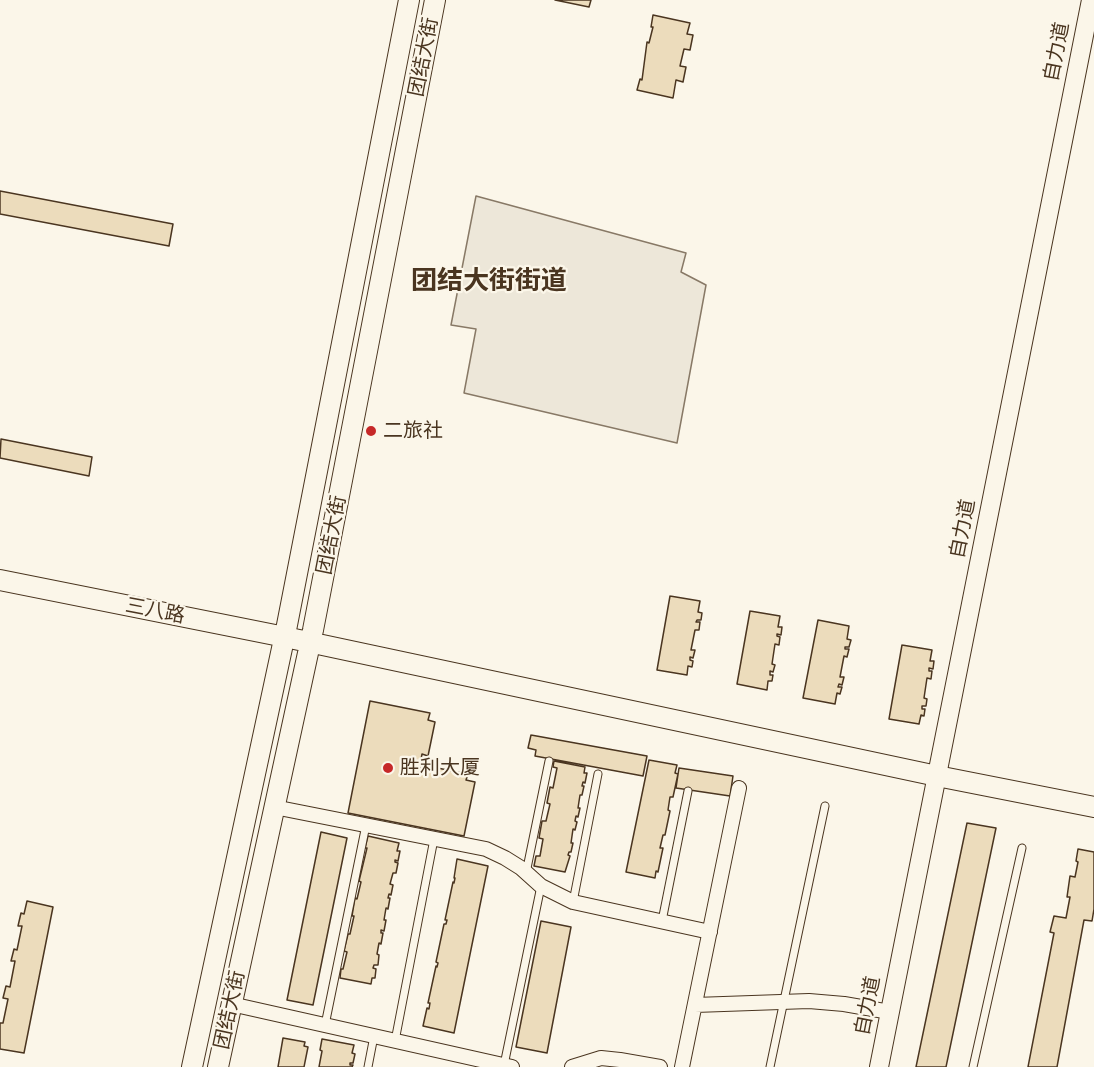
<!DOCTYPE html>
<meta charset="utf-8">
<style>
body{margin:0}
canvas{display:block;background:#fbf6e9}
</style>
<canvas width="1094" height="1067"></canvas>
<script>
const ctx = document.querySelector('canvas').getContext('2d');
ctx.lineJoin = 'round';
function paint(path, color) {
  ctx.fillStyle = color;
  ctx.fill(path, 'evenodd');
}
function poly(rows) {
  const path = new Path2D();
  for (const r of rows) {
    path.moveTo(r[0], r[1]);
    for (let i = 2; i < r.length; i += 2) path.lineTo(r[i], r[i + 1]);
  }
  return path;
}
function strokePath(path, color, width, dash) {
  ctx.strokeStyle = color;
  ctx.lineWidth = width;
  ctx.lineCap = dash ? 'butt' : 'round';
  ctx.setLineDash(dash || []);
  ctx.stroke(path);
}
function write(font, color, halo, rows, align = 'center') {
  ctx.font = font + ' Literata,"Noto Sans SC",serif';
  ctx.lineWidth = 4.5;
  ctx.setLineDash([]);
  ctx.textBaseline = 'middle';
  ctx.strokeStyle = halo;
  ctx.fillStyle = color;
  for (const [text, x, y, turn = 0] of rows) {
    ctx.save();
    ctx.translate(x, y);
    ctx.rotate((+turn || 0) * Math.PI / 180);
    ctx.textAlign = isNaN(turn) ? turn : align;
    if (halo) ctx.strokeText(text, 0, 0);
    ctx.fillText(text, 0, 0);
    ctx.restore();
  }
}
const parking = poly([
 [476,196,686,253,681,272,706,285,677,443,464,393,476,329,451,325,476,196]
]);
paint(parking, '#ede7d9');
strokePath(parking, '#887966', 1.5);
const building = poly([
 [555,0,591,0,589,7,555,0],
 [653,15,690,23,687,34,693,35,690,50,684,49,680,66,686,67,683,82,676,80,673,98,637,90,640,79,642,80,647,42,649,43,653,27,651,27,653,15],
 [0,191,173,224,169,246,0,214,0,191],
 [1,439,92,457,89,476,0,458,1,439],
 [670,596,700,601,698,612,702,613,701,620,697,620,696,622,700,622,699,630,695,630,691,650,695,650,693,658,690,657,690,660,693,661,692,667,688,666,687,675,657,670,670,596],
 [750,611,780,616,778,627,782,627,781,635,777,634,777,636,780,637,779,645,775,644,772,664,775,665,773,672,770,671,770,675,773,675,772,681,768,681,767,690,737,684,750,611],
 [818,620,849,626,847,639,851,640,849,647,845,647,845,649,849,649,847,657,844,656,840,677,844,677,842,685,839,684,838,687,842,687,840,694,837,693,835,704,803,698,818,620],
 [902,645,932,650,930,661,934,661,933,669,929,668,929,671,932,671,931,679,927,678,924,698,927,699,926,706,922,706,922,709,925,709,924,716,921,715,919,724,889,719,902,645],
 [370,701,430,713,428,720,435,722,428,756,422,754,419,771,426,772,427,766,468,774,466,780,475,782,464,836,348,813,370,701],
 [531,735,647,756,643,776,535,756,536,750,528,748,531,735],
 [649,760,677,765,675,773,678,774,673,797,670,797,668,810,670,811,665,835,663,835,660,848,663,848,658,872,656,871,655,878,626,872,649,760],
 [554,761,585,767,584,773,587,773,585,783,583,782,582,786,584,786,582,795,580,795,578,808,580,808,578,817,576,816,575,821,577,822,575,830,573,829,571,843,573,843,571,852,569,852,568,855,570,856,565,872,534,866,536,856,540,856,543,839,539,838,542,821,546,821,550,804,547,803,550,787,553,788,557,768,553,767,554,761],
 [679,768,733,776,730,796,676,788,679,768],
 [967,823,996,828,946,1067,916,1067,967,823],
 [321,832,347,838,313,1005,287,1000,321,832],
 [368,836,399,843,397,851,400,851,398,861,395,860,395,862,398,863,396,873,393,873,390,884,393,885,391,895,389,894,388,898,390,898,388,909,386,908,384,920,386,920,384,931,381,930,381,933,383,933,381,944,379,943,377,954,379,955,378,965,374,965,373,968,376,969,375,978,372,978,371,984,340,978,341,969,343,969,347,952,344,951,348,934,350,934,354,916,352,916,355,898,357,899,361,882,359,881,367,848,365,848,368,836],
 [1078,849,1094,852,1094,909,1092,921,1084,920,1057,1067,1028,1067,1054,933,1050,932,1054,916,1066,918,1070,897,1067,897,1070,876,1075,877,1078,862,1076,861,1078,849],
 [457,859,488,866,454,1033,423,1026,427,1008,429,1009,430,1003,428,1003,436,966,437,967,438,963,436,962,444,924,446,924,447,920,445,920,453,882,454,883,455,878,454,878,457,859],
 [27,901,53,907,24,1053,0,1049,0,1023,3,1023,8,999,3,998,6,986,10,987,15,961,11,961,14,949,17,950,22,926,18,926,21,913,24,914,27,901],
 [541,921,571,927,547,1053,516,1047,541,921],
 [283,1038,305,1042,304,1046,308,1047,304,1067,278,1067,283,1038],
 [322,1039,354,1045,352,1053,355,1054,353,1063,350,1063,350,1065,353,1065,352,1067,319,1067,322,1051,320,1050,322,1039]
]);
paint(building, '#ecdcbc');
strokePath(building, '#4a3520', 1.5);
const service = poly([
 [526,873,549,761],
 [573,902,598,774],
 [662,921,688,791],
 [325,1025,366,825],
 [395,1041,434,839],
 [504,1065,541,886],
 [368,1067,374,1036],
 [770,1067,825,806],
 [973,1067,1022,848]
]);
const minor = poly([
 [274,807,486,849,505,858,521,868,541,886,573,902,710,932],
 [231,1004,512,1067],
 [695,1005,809,1001,844,1004,890,1012],
 [572,1067,601,1058,620,1060,660,1067],
 [682,1067,739,788]
]);
const tertiary = poly([
 [879,1067,1091,0]
]);
const secondary = poly([
 [0,580,285,637,937,776,1094,807],
 [192,1067,287,625,409,0],
 [218,1067,313,630,435,0]
]);
strokePath(service, '#4a3520', 9);
strokePath(minor, '#4a3520', 16);
strokePath(tertiary, '#4a3520', 20);
strokePath(secondary, '#4a3520', 22);
strokePath(service, '#fbf6e9', 7);
strokePath(minor, '#fbf6e9', 14);
strokePath(tertiary, '#fbf6e9', 18);
strokePath(secondary, '#fbf6e9', 20);
for (const [x, y, r, color] of [
 [371,431,6,"#c62828"],
 [388,768,6,"#c62828"]
]) {
  const dot = new Path2D();
  dot.arc(x, y, r, 0, 2 * Math.PI);
  ctx.fillStyle = color;
  ctx.fill(dot);
  strokePath(dot, '#fbf6e9', 2);
}
write('20px', '#4a3520', '#fbf6e9', [
 ["自力道",1057,52,-79],
 ["团结大街",424,57,-79],
 ["自力道",963,529,-79],
 ["团结大街",332,535,-79],
 ["三八路",155,611,11],
 ["自力道",868,1006,-79],
 ["团结大街",230,1010,-78]
]);
write('20px', '#4a3520', '#fbf6e9', [
 ["二旅社",383,431],
 ["胜利大厦",400,768]
], 'left');
write('bold 26px', '#4a3520', '#fbf6e9', [
 ["团结大街街道",489,281]
]);
</script>
